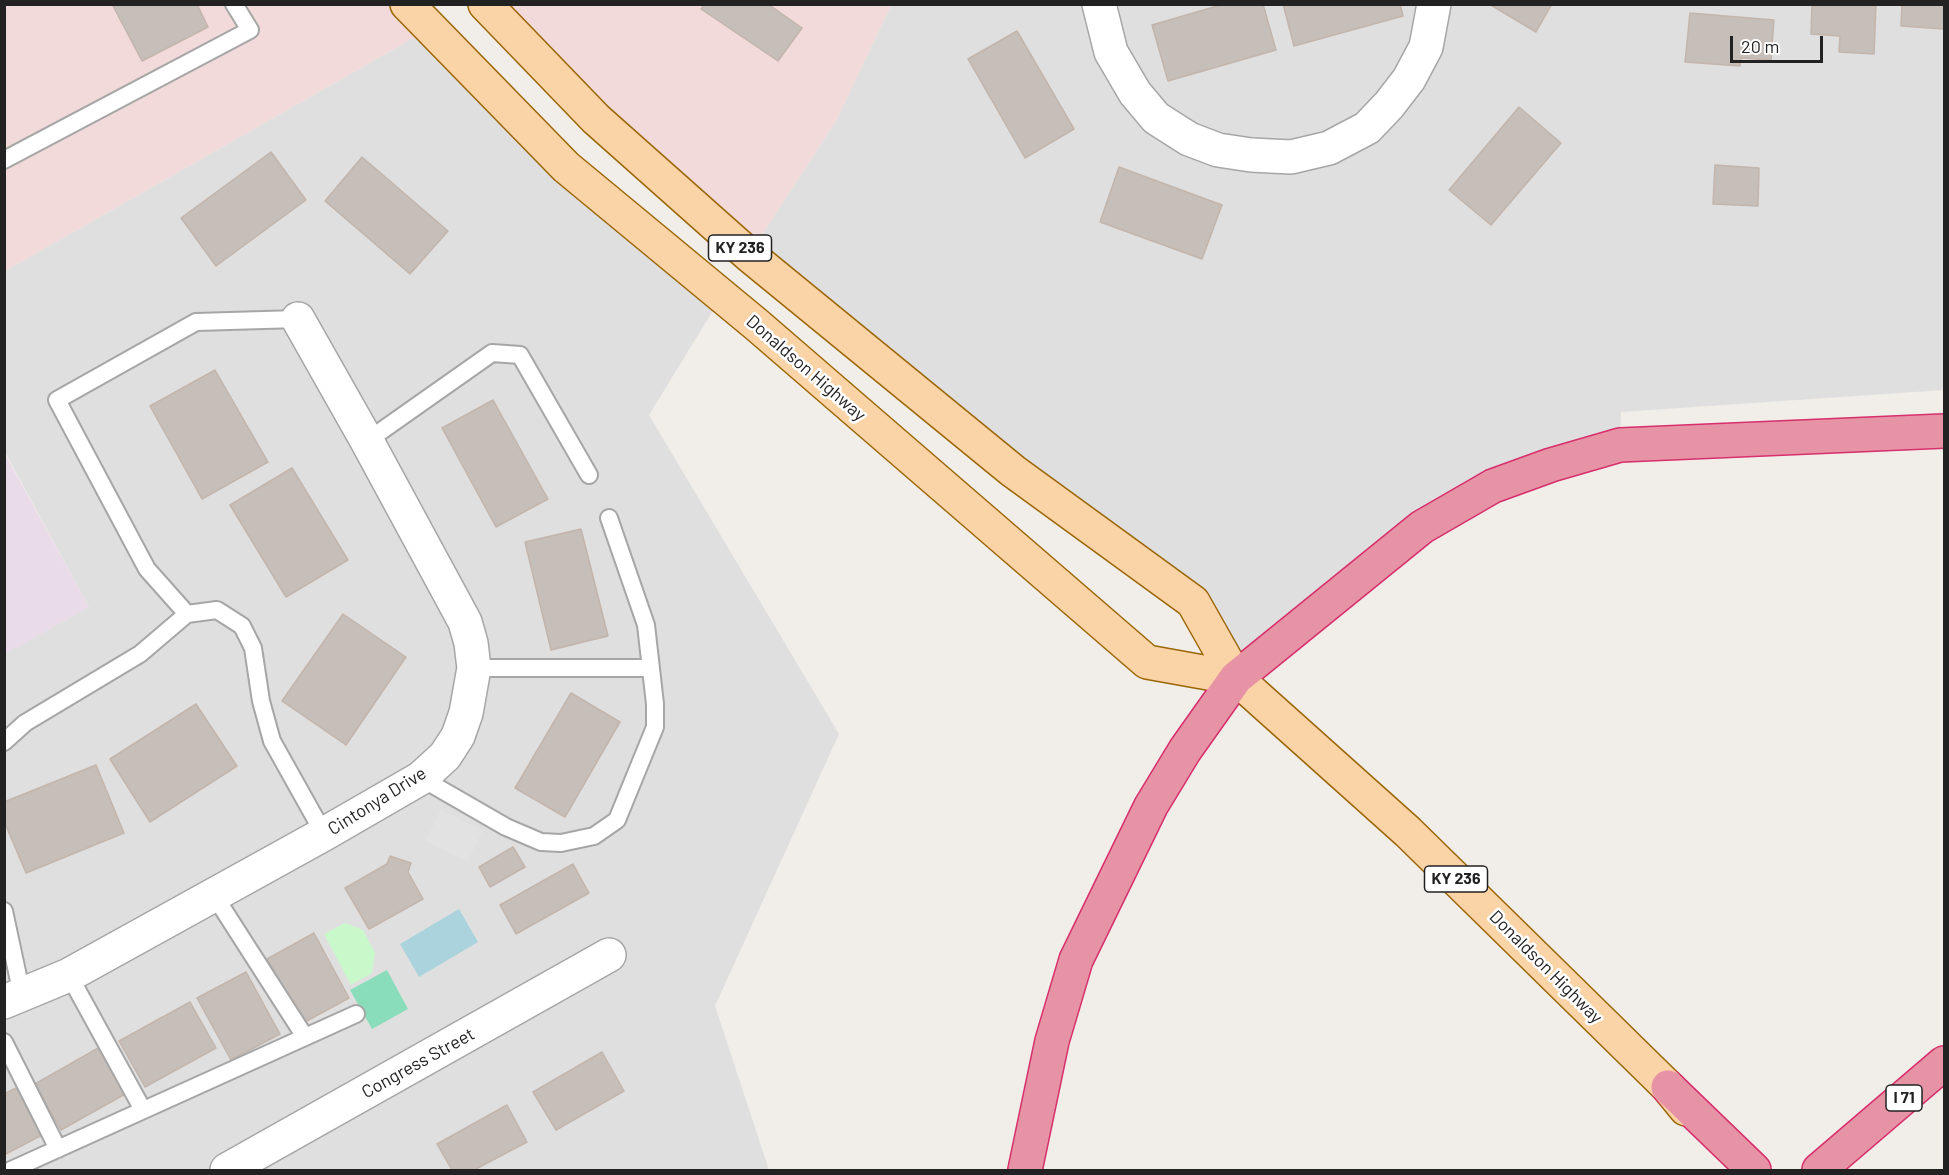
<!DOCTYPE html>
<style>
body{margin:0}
#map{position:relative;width:1949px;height:1175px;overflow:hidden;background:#f1eee9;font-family:Barlow,sans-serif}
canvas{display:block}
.frame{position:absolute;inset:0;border:6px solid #222;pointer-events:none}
.scale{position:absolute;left:1730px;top:36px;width:93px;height:27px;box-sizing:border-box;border:3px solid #222;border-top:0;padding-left:8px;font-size:18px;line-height:21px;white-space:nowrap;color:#222;-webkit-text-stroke:4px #fff;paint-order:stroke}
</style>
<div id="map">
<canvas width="1949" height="1175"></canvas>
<div class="frame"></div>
<div class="scale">20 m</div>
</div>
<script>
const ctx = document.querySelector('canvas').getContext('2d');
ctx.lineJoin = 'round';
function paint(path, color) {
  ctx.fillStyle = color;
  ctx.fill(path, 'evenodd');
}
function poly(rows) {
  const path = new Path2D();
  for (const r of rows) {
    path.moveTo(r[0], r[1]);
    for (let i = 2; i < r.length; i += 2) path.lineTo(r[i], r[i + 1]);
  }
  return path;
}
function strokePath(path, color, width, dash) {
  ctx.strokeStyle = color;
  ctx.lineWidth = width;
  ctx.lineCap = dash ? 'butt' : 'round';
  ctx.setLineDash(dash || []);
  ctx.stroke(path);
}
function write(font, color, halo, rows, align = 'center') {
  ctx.font = font + ' Barlow,sans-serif';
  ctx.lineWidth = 5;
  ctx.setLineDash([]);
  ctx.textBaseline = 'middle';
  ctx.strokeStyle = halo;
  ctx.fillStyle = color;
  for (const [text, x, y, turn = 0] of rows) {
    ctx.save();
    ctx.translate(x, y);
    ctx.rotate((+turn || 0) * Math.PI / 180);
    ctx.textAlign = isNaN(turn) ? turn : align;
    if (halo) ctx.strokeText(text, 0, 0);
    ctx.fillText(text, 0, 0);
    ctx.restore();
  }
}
paint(poly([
 [891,5,1944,5,1944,390,1621,412,1620,445,1493,486,1236,678,1193,602,749,255,837,119],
 [429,29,722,296,649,415,839,734,715,1006,769,1170,5,1170,4,654,89,607,5,452,5,271]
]), '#e0dfdf');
paint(poly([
 [5,5,407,5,429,29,5,271],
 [485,5,891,5,837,119,749,255]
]), '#f1dad9');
paint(poly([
 [4,452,89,607,5,654,4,654]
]), '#eadbe8');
paint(poly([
 [345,923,363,930,375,953,372,973,351,985,324,934]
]), '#c9f9cb');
paint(poly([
 [387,970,408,1009,372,1029,350,990]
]), '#8addbb');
paint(poly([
 [441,810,483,830,467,862,425,841]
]), '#e2e2e2');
paint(poly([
 [459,909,478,942,419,977,400,944]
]), '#abd3dd');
const building = poly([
 [112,4,197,4,208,27,142,61,112,4],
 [705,4,768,4,802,28,778,61,701,9,705,4],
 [1224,4,1263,4,1276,50,1168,81,1152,25,1224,4],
 [1283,4,1400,4,1403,16,1294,46,1283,4],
 [1489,4,1552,4,1536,32,1489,4],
 [1812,4,1876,4,1874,54,1839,52,1840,36,1811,34,1812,4],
 [1902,4,1944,4,1944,29,1901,26,1902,4],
 [1690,13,1774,20,1771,60,1741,58,1740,66,1685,62,1690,13],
 [1017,31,1074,129,1025,158,968,59,1017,31],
 [1519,107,1561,143,1491,225,1449,190,1519,107],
 [271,152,306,200,216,266,181,218,271,152],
 [362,157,448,231,410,274,325,201,362,157],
 [1715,165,1759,168,1758,206,1713,204,1715,165],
 [1119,167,1222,205,1202,259,1100,222,1119,167],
 [215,370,268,462,202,499,150,406,215,370],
 [493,400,548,499,496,527,442,428,493,400],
 [292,468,348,560,286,597,230,505,292,468],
 [581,529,608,636,551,650,525,542,581,529],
 [343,614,406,657,346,745,282,701,343,614],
 [571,693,620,722,565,817,515,788,571,693],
 [196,704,237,766,150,822,110,759,196,704],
 [96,765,124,833,26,873,4,821,4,802,96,765],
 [513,847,525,867,490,887,479,867,513,847],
 [390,856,411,863,408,872,423,899,369,929,345,888,387,864,390,856],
 [573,864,589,893,516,934,500,905,573,864],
 [314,933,349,998,303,1023,267,959,314,933],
 [246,972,280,1034,231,1060,197,998,246,972],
 [190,1002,216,1048,145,1087,119,1041,190,1002],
 [100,1047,127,1093,61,1130,35,1084,100,1047],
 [602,1052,624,1091,556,1130,533,1092,602,1052],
 [18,1087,44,1134,4,1155,4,1094,18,1087],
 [507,1105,527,1142,474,1170,452,1170,437,1144,507,1105]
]);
paint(building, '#c6beb8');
strokePath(building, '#c3b5ab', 1.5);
const service = poly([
 [4,160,250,30,234,4],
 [367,441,492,353,520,355,589,475],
 [187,614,147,569,57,400,196,322,298,319],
 [474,668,651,668],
 [4,742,25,723,140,654,187,614,217,610,242,626,253,648,261,701,272,741,324,834],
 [421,778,506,827,541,842,561,843,594,836,617,820,655,727,655,704,646,625,609,518],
 [214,895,305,1037],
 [4,911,22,995],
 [69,975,143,1110],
 [4,1042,58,1149],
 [11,1170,356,1014]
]);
const minor = poly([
 [1099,4,1111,52,1135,93,1156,118,1189,139,1218,150,1251,155,1291,157,1329,148,1367,128,1389,105,1409,79,1426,47,1434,4],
 [4,1002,69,975,324,834,421,778,445,756,458,736,466,713,474,668,471,643,465,622,367,441,298,319],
 [227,1170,609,955]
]);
const primary = poly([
 [407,4,566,167,757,325,1147,662,1236,678],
 [485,4,596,119,749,255,1013,471,1193,602,1236,678,1408,832,1668,1087,1686,1109]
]);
const motorway = poly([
 [1668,1087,1754,1170],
 [1025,1170,1052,1041,1076,960,1151,806,1185,750,1236,678,1422,527,1493,486,1551,465,1620,445,1944,431],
 [1819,1170,1944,1063]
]);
strokePath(service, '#a6a6a6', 20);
strokePath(minor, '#a6a6a6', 36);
strokePath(primary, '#9b6604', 36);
strokePath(motorway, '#d72e6c', 36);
strokePath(service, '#fff', 16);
strokePath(minor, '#fff', 33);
strokePath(primary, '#fad3a6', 33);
strokePath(motorway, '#e694a5', 33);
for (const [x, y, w] of [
 [740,248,63],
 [1456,879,63],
 [1904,1098,36]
]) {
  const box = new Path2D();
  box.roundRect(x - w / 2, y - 13, w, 26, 4.5);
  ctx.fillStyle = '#fff';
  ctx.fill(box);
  strokePath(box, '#222', 1.5);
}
write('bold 16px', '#222', null, [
 ["KY 236",740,248],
 ["KY 236",1456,879],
 ["I 71",1904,1098]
]);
write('18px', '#222', '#fff', [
 ["Donaldson Highway",806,368,41],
 ["Cintonya Drive",377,801,-32],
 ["Donaldson Highway",1546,967,45],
 ["Congress Street",418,1063,-29]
]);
</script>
